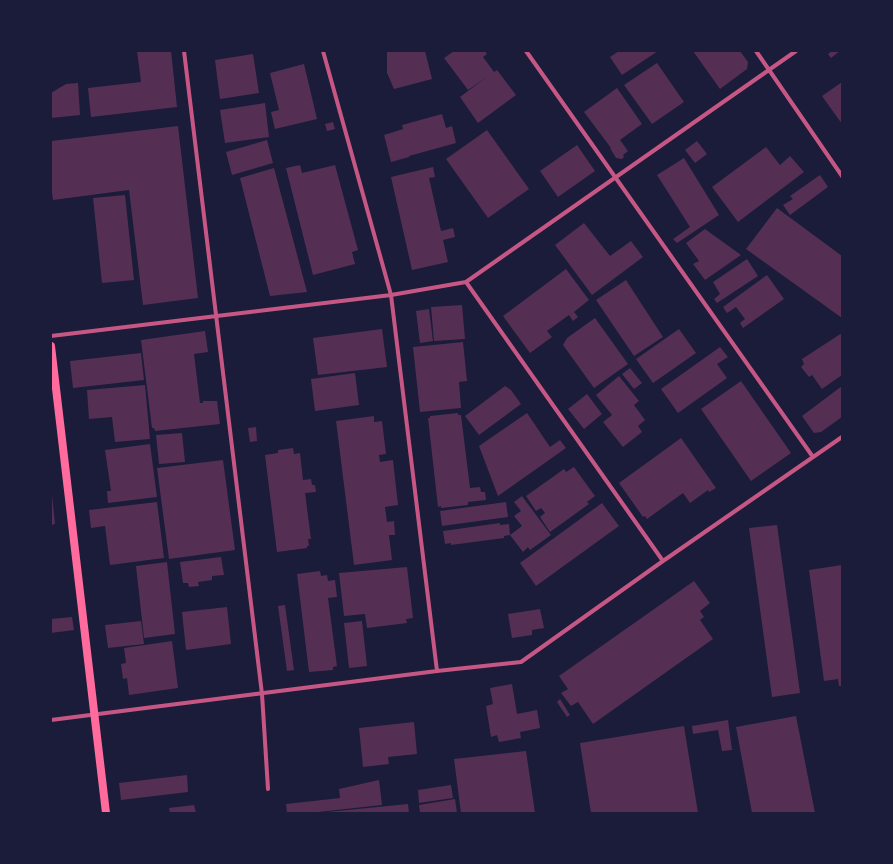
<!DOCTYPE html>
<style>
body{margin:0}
#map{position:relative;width:893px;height:864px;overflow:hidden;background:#1b1b3a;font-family:"Golos Text",sans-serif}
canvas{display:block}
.frame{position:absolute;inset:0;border:52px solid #1b1b3a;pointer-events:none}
</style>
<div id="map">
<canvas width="893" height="864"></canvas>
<div class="frame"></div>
</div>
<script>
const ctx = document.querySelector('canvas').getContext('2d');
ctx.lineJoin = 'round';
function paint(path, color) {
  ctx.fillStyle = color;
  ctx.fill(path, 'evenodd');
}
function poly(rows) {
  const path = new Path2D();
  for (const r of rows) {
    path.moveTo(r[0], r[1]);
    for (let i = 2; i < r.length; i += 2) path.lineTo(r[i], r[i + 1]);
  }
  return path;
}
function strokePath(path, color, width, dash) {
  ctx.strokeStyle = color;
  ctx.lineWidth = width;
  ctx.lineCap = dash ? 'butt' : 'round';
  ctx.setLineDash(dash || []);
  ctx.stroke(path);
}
paint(poly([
 [137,51,171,51,177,107,91,117,88,88,141,82],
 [387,51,425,51,432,79,394,89,387,73],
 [454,51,485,51,487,54,483,57,494,72,497,70,516,95,478,123,460,97,488,76,468,90,444,58],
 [619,51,658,51,622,75,610,57],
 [693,51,740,51,748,62,747,69,720,89],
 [832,51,840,51,831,58,828,54],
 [253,54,259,93,220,99,215,60],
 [657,63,684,102,652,124,624,85],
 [304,64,317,119,275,129,271,112,279,110,270,73],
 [842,82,842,124,822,96],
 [78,83,80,115,51,118,51,93,66,84],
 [617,88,642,124,620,140,628,151,623,155,624,157,622,159,616,158,610,148,611,148,584,112],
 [265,103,269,137,225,143,220,110],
 [442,114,446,128,452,126,456,143,409,156,409,157,391,162,384,135,403,129,402,125],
 [333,122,335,129,327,131,325,124],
 [178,126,198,298,143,305,129,190,53,200,51,184,51,141],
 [487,130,529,189,488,218,446,159],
 [267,140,273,163,232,175,226,152],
 [697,141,707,154,695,163,685,150],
 [577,145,595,171,558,197,540,171],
 [766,147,780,165,790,156,804,172,738,222,712,187],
 [684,158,719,215,677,243,673,239,690,227,657,175],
 [300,165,302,173,335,165,358,250,352,252,355,264,313,275,286,168],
 [433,167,435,177,429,178,441,231,453,228,455,237,443,240,448,262,412,270,391,177],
 [274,168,307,292,270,296,240,178],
 [820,175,828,187,790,215,783,205,793,199,790,196],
 [125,195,134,280,102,283,93,198],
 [777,208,842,256,842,318,746,249],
 [584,223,610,256,631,241,643,257,592,295,555,245],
 [705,229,741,255,705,280,693,264,699,261,686,243],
 [747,259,758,276,717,303,714,299,720,294,713,282],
 [566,269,589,300,574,312,578,317,573,321,569,315,547,331,552,337,530,353,503,316],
 [767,275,784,299,743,328,740,323,745,319,736,307,727,313,723,307],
 [626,280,663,337,634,356,596,300],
 [462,305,465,339,434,341,431,307],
 [429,309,433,341,420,343,416,311],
 [595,318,628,364,594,388,563,345,567,338],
 [382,329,387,367,318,375,313,338],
 [679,329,696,353,653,383,636,359],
 [205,331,208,352,194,354,200,403,203,403,203,401,217,401,220,424,155,431,154,428,152,428,141,340],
 [842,333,842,375,822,389,812,375,809,377,801,367,804,364,802,359],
 [463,342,467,381,459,382,461,408,420,412,413,347],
 [720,347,728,357,717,364,727,378,678,413,661,389],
 [141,353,144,380,73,388,70,361],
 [630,368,642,383,634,389,622,374],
 [355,373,359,405,315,411,311,379],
 [619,376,639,401,634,405,645,420,638,426,642,432,623,447,603,422,612,415,596,395],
 [741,381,791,453,751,481,701,409],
 [145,385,150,439,115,442,112,417,89,419,87,390],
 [505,386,511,390,521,404,479,435,465,416],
 [842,386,842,417,821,432,814,433,802,416],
 [587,394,602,414,584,429,568,409],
 [458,413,458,415,461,415,470,488,480,487,481,492,485,492,486,500,468,502,468,505,441,508,441,506,438,507,428,418,430,418,430,416],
 [527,413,550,447,560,440,566,448,498,496,479,446],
 [374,416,374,422,382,421,386,454,379,455,380,462,393,460,398,505,385,507,387,522,394,521,395,535,389,535,392,560,354,565,336,421],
 [256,427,257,441,250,442,248,428],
 [182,433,185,462,159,464,156,435],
 [681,438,716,488,709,492,708,490,690,503,683,493,647,519,645,516,643,517,619,483],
 [150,444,157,497,108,503,107,491,111,491,105,450],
 [293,448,294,454,300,453,303,480,311,479,312,485,315,485,316,492,305,493,311,539,308,539,309,546,307,546,307,548,277,552,265,455,278,453,278,450],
 [223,460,235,550,169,559,157,468],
 [574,467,584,481,578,485,584,481,595,496,587,502,589,504,550,532,540,517,545,513,541,508,536,511,526,496,564,469,566,472],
 [52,495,55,524,51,525,51,496],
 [522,496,551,535,530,550,528,547,523,552,510,535,522,526,514,516,521,511,514,502],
 [157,502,164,558,110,565,105,526,91,528,89,510],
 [506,502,508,517,442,526,440,511],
 [602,503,619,526,536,586,520,563],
 [500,523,500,525,509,524,510,535,504,536,504,538,451,545,451,543,445,544,443,531],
 [777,525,800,693,772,697,749,528],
 [221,557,224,575,212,576,212,580,198,582,199,586,189,587,188,583,183,583,180,562],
 [167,562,175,634,144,638,136,566],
 [842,565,842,686,839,686,838,679,824,681,809,570],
 [407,567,413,618,406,619,407,623,367,628,365,614,344,616,339,573],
 [320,571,321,576,327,575,328,581,335,580,337,597,328,598,337,666,333,667,333,670,309,672,297,574],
 [694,581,710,603,700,611,704,617,700,620,713,639,593,724,578,702,571,706,561,693,568,689,559,676],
 [285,605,294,670,287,671,278,606],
 [227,607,231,644,186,650,182,612],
 [540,609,544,628,532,630,532,635,512,638,508,614],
 [72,617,74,630,51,633,51,619],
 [141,621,144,644,108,648,105,625],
 [362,621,367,666,349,668,344,623],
 [172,641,178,688,129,695,127,678,123,679,121,664,126,663,124,648],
 [512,684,517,714,537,710,540,728,520,732,521,738,499,742,497,735,491,737,486,706,493,704,490,688],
 [560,699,570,715,567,717,557,702],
 [796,716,815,813,752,813,736,727],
 [728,720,732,750,722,751,718,730,693,734,692,726],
 [414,722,417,754,388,757,389,764,363,767,359,728],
 [684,726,698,813,591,813,580,743],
 [526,751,535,813,461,813,454,759],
 [187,775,188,792,121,800,119,783],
 [379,780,382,805,309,813,287,813,286,804,340,798,339,789],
 [451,785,453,798,419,803,418,790],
 [455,799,457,813,420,813,419,805],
 [408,804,409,813,327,813,327,812],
 [194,805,196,813,170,813,169,808]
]), '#542f53');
strokePath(poly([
 [184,51,262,694,268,789],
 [323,51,391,295,437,671],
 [526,51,813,457],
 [756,51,842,176],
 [466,282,663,561],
 [51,336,391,295,466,282,796,51],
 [51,720,437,671,521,662,663,561,842,437]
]), '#c65784', 4);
strokePath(poly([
 [51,346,106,813]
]), '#ff6b9d', 8);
</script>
